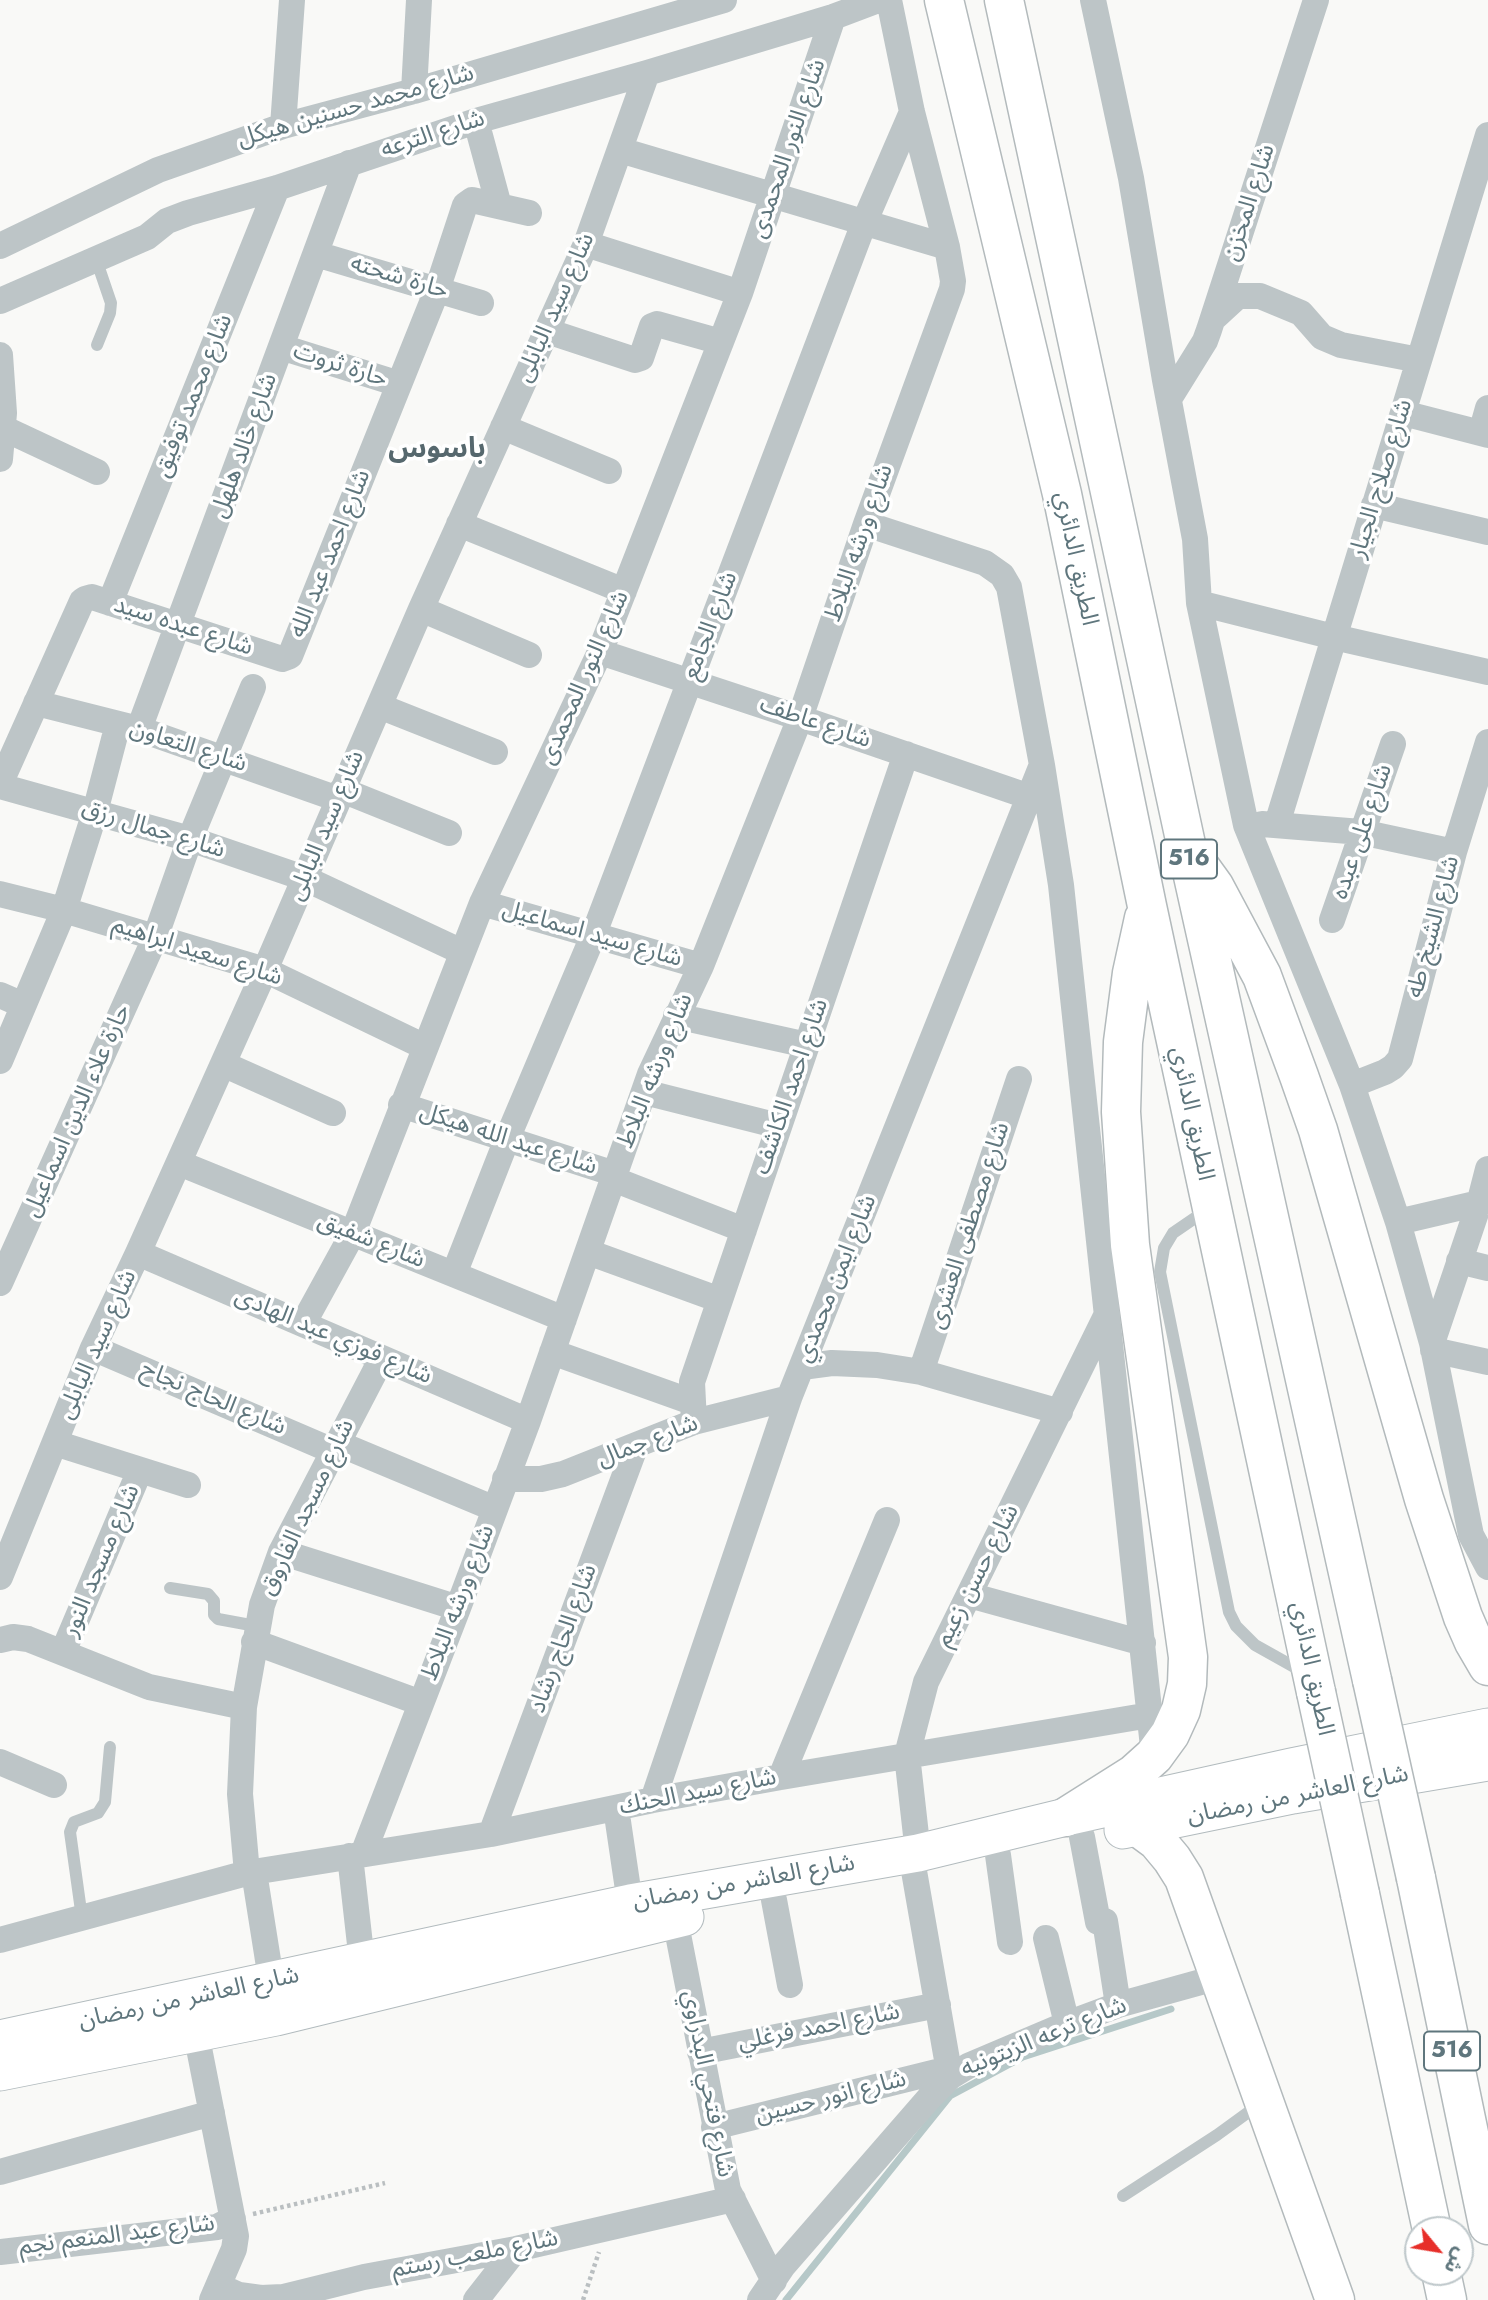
<!DOCTYPE html>
<meta charset="utf-8">
<style>
body{margin:0}
#map{position:relative;width:1488px;height:2300px;overflow:hidden;background:#f9f9f7;font-family:Jost,"Noto Sans Arabic",sans-serif}
canvas{display:block}
.north{position:absolute;left:1404px;top:2216px;width:70px;height:70px;box-sizing:border-box;background:#fff;border:2px solid #bfc8cb;border-radius:50%;rotate:120deg;font-size:19px;font-weight:700;line-height:28px;text-align:center;color:#5f767d}
.north::after{content:'';display:block;margin:auto;width:24px;height:32px;background:#e72e29;clip-path:polygon(50% 0,100% 100%,50% 72%,0 100%)}
</style>
<div id="map">
<canvas width="1488" height="2300"></canvas>
<div class="north">ش</div>
</div>
<script>
const ctx = document.querySelector('canvas').getContext('2d');
ctx.lineJoin = 'round';
function poly(rows) {
  const path = new Path2D();
  for (const r of rows) {
    path.moveTo(r[0], r[1]);
    for (let i = 2; i < r.length; i += 2) path.lineTo(r[i], r[i + 1]);
  }
  return path;
}
function strokePath(path, color, width, dash) {
  ctx.strokeStyle = color;
  ctx.lineWidth = width;
  ctx.lineCap = dash ? 'butt' : 'round';
  ctx.setLineDash(dash || []);
  ctx.stroke(path);
}
function write(font, color, halo, rows, align = 'center') {
  ctx.font = font + ' Jost,"Noto Sans Arabic",sans-serif';
  ctx.lineWidth = 7;
  ctx.setLineDash([]);
  ctx.textBaseline = 'middle';
  ctx.strokeStyle = halo;
  ctx.fillStyle = color;
  for (const [text, x, y, turn = 0] of rows) {
    ctx.save();
    ctx.translate(x, y);
    ctx.rotate((+turn || 0) * Math.PI / 180);
    ctx.textAlign = isNaN(turn) ? turn : align;
    if (halo) ctx.strokeText(text, 0, 0);
    ctx.fillText(text, 0, 0);
    ctx.restore();
  }
}
strokePath(poly([
 [786,2300,950,2096,1023,2057,1171,2009]
]), '#b6c8c8', 7);
const secondary = poly([
 [1123,1830,1293,1795,1488,1762],
 [0,2039,630,1903,918,1853,1066,1817,1291,1767,1488,1727],
 [0,2072,276,2017,685,1917]
]);
const highway = poly([
 [944,0,1062,494,1147,906,1316,1692],
 [1004,0,1187,849,1372,1680],
 [1201,868,1214,886,1262,976,1299,1076,1318,1130,1424,1499,1463,1617,1474,1642,1488,1666],
 [1066,1817,1134,1774,1154,1756,1170,1734,1181,1710,1187,1684,1188,1657,1130,1245,1121,1112,1123,1042,1132,973,1144,918],
 [1138,1827,1157,1841,1172,1859,1184,1878,1335,2300],
 [1416,1878,1488,2225],
 [1360,1894,1432,2230],
 [1441,2272,1447,2300]
]);
strokePath(secondary, '#b2bbbe', 39);
strokePath(highway, '#b3babc', 41);
strokePath(poly([
 [253,2214,385,2183],
 [583,2300,599,2252]
]), '#babfc1', 4.5, [3.5, 3.5]);
strokePath(poly([
 [96,259,111,303,110,313,97,345],
 [1208,1209,1173,1233,1164,1248,1160,1272,1229,1612,1236,1626,1255,1645,1305,1673],
 [170,1588,208,1594,214,1601,214,1615,218,1619,256,1626],
 [82,1918,70,1832,74,1822,98,1813,105,1802,110,1747],
 [1123,2196,1217,2135,1261,2103]
]), '#bdc5c7', 12);
strokePath(poly([
 [1093,0,1131,178,1165,380,1195,539,1199,603,1246,825,1352,1085,1398,1222,1432,1343,1471,1535,1488,1567],
 [414,91,419,0],
 [476,121,499,206],
 [283,126,292,0],
 [620,150,947,247],
 [586,244,740,293],
 [0,246,158,170,283,126,414,91,724,0],
 [316,254,481,303],
 [0,301,147,237,167,221,188,213,277,188,476,121,647,73,833,17,878,0],
 [1213,319,1238,296,1260,296,1301,313,1322,337,1341,345,1419,360],
 [547,331,635,360,641,358,652,326,657,324,721,342],
 [281,347,399,384],
 [0,355,4,413,0,459],
 [1169,399,1205,341,1209,330,1316,0],
 [1403,413,1488,435],
 [503,427,609,471],
 [3,428,97,472],
 [1481,433,1488,408],
 [1374,505,1488,532],
 [459,524,624,591],
 [866,524,985,563,1002,575,1009,587,1042,765,1061,885,1154,1756],
 [110,603,277,188],
 [1199,603,1334,637,1488,672],
 [421,609,529,655],
 [600,652,800,718,1030,797],
 [36,703,139,729,338,799],
 [379,706,495,752],
 [139,729,349,163],
 [0,784,82,601,85,599,92,597,282,659,290,656,437,290,465,205,472,200,529,213],
 [0,786,190,839,304,878,462,952],
 [342,790,449,833],
 [1262,824,1361,832,1454,852],
 [1277,824,1488,135],
 [0,894,64,910,265,970,425,1047],
 [482,903,701,966],
 [1332,920,1393,744],
 [0,995,23,1005],
 [676,1016,807,1045],
 [0,1061,64,910,95,812,118,724],
 [223,1064,333,1113],
 [1352,1085,1385,1072,1393,1067,1400,1059,1454,852,1488,742],
 [644,1092,779,1126],
 [401,1105,615,1174],
 [179,1163,564,1319],
 [613,1179,744,1230],
 [1398,1222,1488,1201],
 [588,1252,720,1300],
 [138,1253,528,1421],
 [1459,1261,1488,1268],
 [454,1274,507,1139,593,936,864,223,912,112],
 [0,1283,155,938,190,839,253,687],
 [303,1324,353,1233,482,903,600,652,740,293,833,17],
 [1432,1343,1479,1204,1488,1169],
 [93,1348,333,1451],
 [1433,1350,1488,1362],
 [552,1352,692,1402],
 [802,1367,832,1363,877,1365,921,1372,1060,1412],
 [921,1372,1019,1079],
 [694,1422,692,1382,906,754],
 [55,1443,188,1485],
 [337,1443,495,1509],
 [505,1479,541,1479,563,1474,694,1422,789,1398],
 [281,1552,458,1608],
 [0,1577,93,1348,138,1253,265,970,421,609,586,244,647,73],
 [969,1595,1143,1643],
 [0,1640,13,1637,28,1639,149,1687,244,1707],
 [254,1642,421,1703],
 [63,1652,140,1470],
 [0,1762,54,1785],
 [781,1777,887,1520],
 [653,1800,789,1398,1041,767],
 [616,1808,630,1903],
 [491,1834,636,1445],
 [1082,1837,1098,1922,1105,1921,1118,2005],
 [918,1853,907,1755,926,1682,1107,1314],
 [363,1854,458,1608,528,1421,650,1074,701,966,800,718,866,524,952,289,953,281,947,247,912,112,889,0],
 [998,1855,1010,1942],
 [350,1856,362,1962],
 [914,1871,950,2077],
 [254,1872,274,1998],
 [247,1873,240,1794,244,1707,262,1605,281,1552,382,1358],
 [774,1900,790,1985],
 [675,1919,728,2190,774,2281],
 [1046,1938,1067,2024],
 [0,1940,247,1873,491,1834,653,1800,781,1777,1150,1715],
 [196,2033,236,2236,234,2249,212,2300],
 [700,2052,938,2005],
 [714,2127,948,2069],
 [0,2172,212,2113],
 [0,2252,217,2227,233,2219],
 [219,2286,239,2295,261,2298,283,2297,364,2277,516,2249,733,2199],
 [476,2300,516,2249],
 [760,2300,783,2266,930,2097,950,2077,968,2066,1067,2024,1118,2005,1219,1977]
]), '#bdc5c7', 26);
strokePath(secondary, '#fff', 37);
strokePath(highway, '#fff', 38);
const highwayBridge = poly([
 [1372,1680,1416,1878],
 [1316,1692,1360,1894]
]);
strokePath(highwayBridge, '#b3babc', 41, []);
strokePath(highwayBridge, '#fff', 38);
for (const [x, y, w] of [
 [1189,859,56],
 [1452,2051,56]
]) {
  const box = new Path2D();
  box.roundRect(x - w / 2, y - 19.5, w, 39, 5);
  ctx.fillStyle = '#fff';
  ctx.fill(box);
  strokePath(box, '#5f767d', 2);
}
write('bold 23px', '#5f767d', null, [
 ["516",1189,859],
 ["516",1452,2051]
]);
write('24px', '#5f767d', '#fff', [
 ["شارع محمد حسنين هيكل",356,107,-16],
 ["شارع الترعه",433,135,-18],
 ["شارع النور المحمدى",789,149,-71],
 ["شارع المخزن",1250,203,-72],
 ["حارة شحته",399,278,17],
 ["شارع سيد البابلى",556,308,-66],
 ["حارة ثروت",340,366,18],
 ["شارع محمد توفيق",194,396,-68],
 ["شارع خالد هلهل",245,446,-70],
 ["شارع صلاح الجيار",1382,479,-73],
 ["شارع ورشه البلاط",860,543,-71],
 ["شارع احمد عبد الله",331,554,-68],
 ["الطريق الدائري",1075,559,78],
 ["شارع الجامع",711,626,-69],
 ["شارع عبده سيد",183,627,18],
 ["شارع النور المحمدى",585,678,-66],
 ["شارع عاطف",815,723,19],
 ["شارع التعاون",188,747,18],
 ["شارع سيد البابلى",327,826,-67],
 ["شارع جمال رزق",153,830,17],
 ["شارع على عبده",1363,832,-71],
 ["شارع الشيخ طه",1434,927,-75],
 ["شارع سيد اسماعيل",592,935,16],
 ["شارع سعيد ابراهيم",197,952,18],
 ["شارع ورشه البلاط",656,1071,-68],
 ["شارع احمد الكاشف",792,1087,-71],
 ["حارة علاء الدين اسماعيل",78,1111,-66],
 ["الطريق الدائري",1191,1114,78],
 ["شارع عبد الله هيكل",508,1140,18],
 ["شارع مصطفى العشرى",970,1226,-72],
 ["شارع شفيق",371,1241,22],
 ["شارع ايمن محمدي",837,1279,-68],
 ["شارع فوزي عبد الهادى",333,1337,23],
 ["شارع سيد البابلى",98,1345,-66],
 ["شارع الحاج نجاح",213,1399,23],
 ["شارع جمال",648,1442,-21],
 ["شارع مسجد الفاروق",308,1508,-65],
 ["شارع مسجد النور",102,1561,-67],
 ["شارع حسن زعيم",978,1576,-63],
 ["شارع ورشه البلاط",459,1603,-69],
 ["شارع الحاج رشاد",564,1639,-70],
 ["الطريق الدائري",1311,1669,78],
 ["شارع سيد الحنك",698,1793,-11],
 ["شارع العاشر من رمضان",1298,1796,-11],
 ["شارع العاشر من رمضان",744,1883,-10],
 ["شارع العاشر من رمضان",189,1999,-12],
 ["شارع احمد فرغلي",819,2028,-11],
 ["شارع ترعه الزيتونيه",1044,2038,-22],
 ["شارع فتحي البدراوي",707,2084,79],
 ["شارع انور حسين",831,2098,-14],
 ["شارع عبد المنعم نجم",117,2236,-7],
 ["شارع ملعب رستم",475,2255,-11]
]);
write('bold 28px', '#56686e', '#fff', [
 ["باسوس",437,450]
]);
</script>
